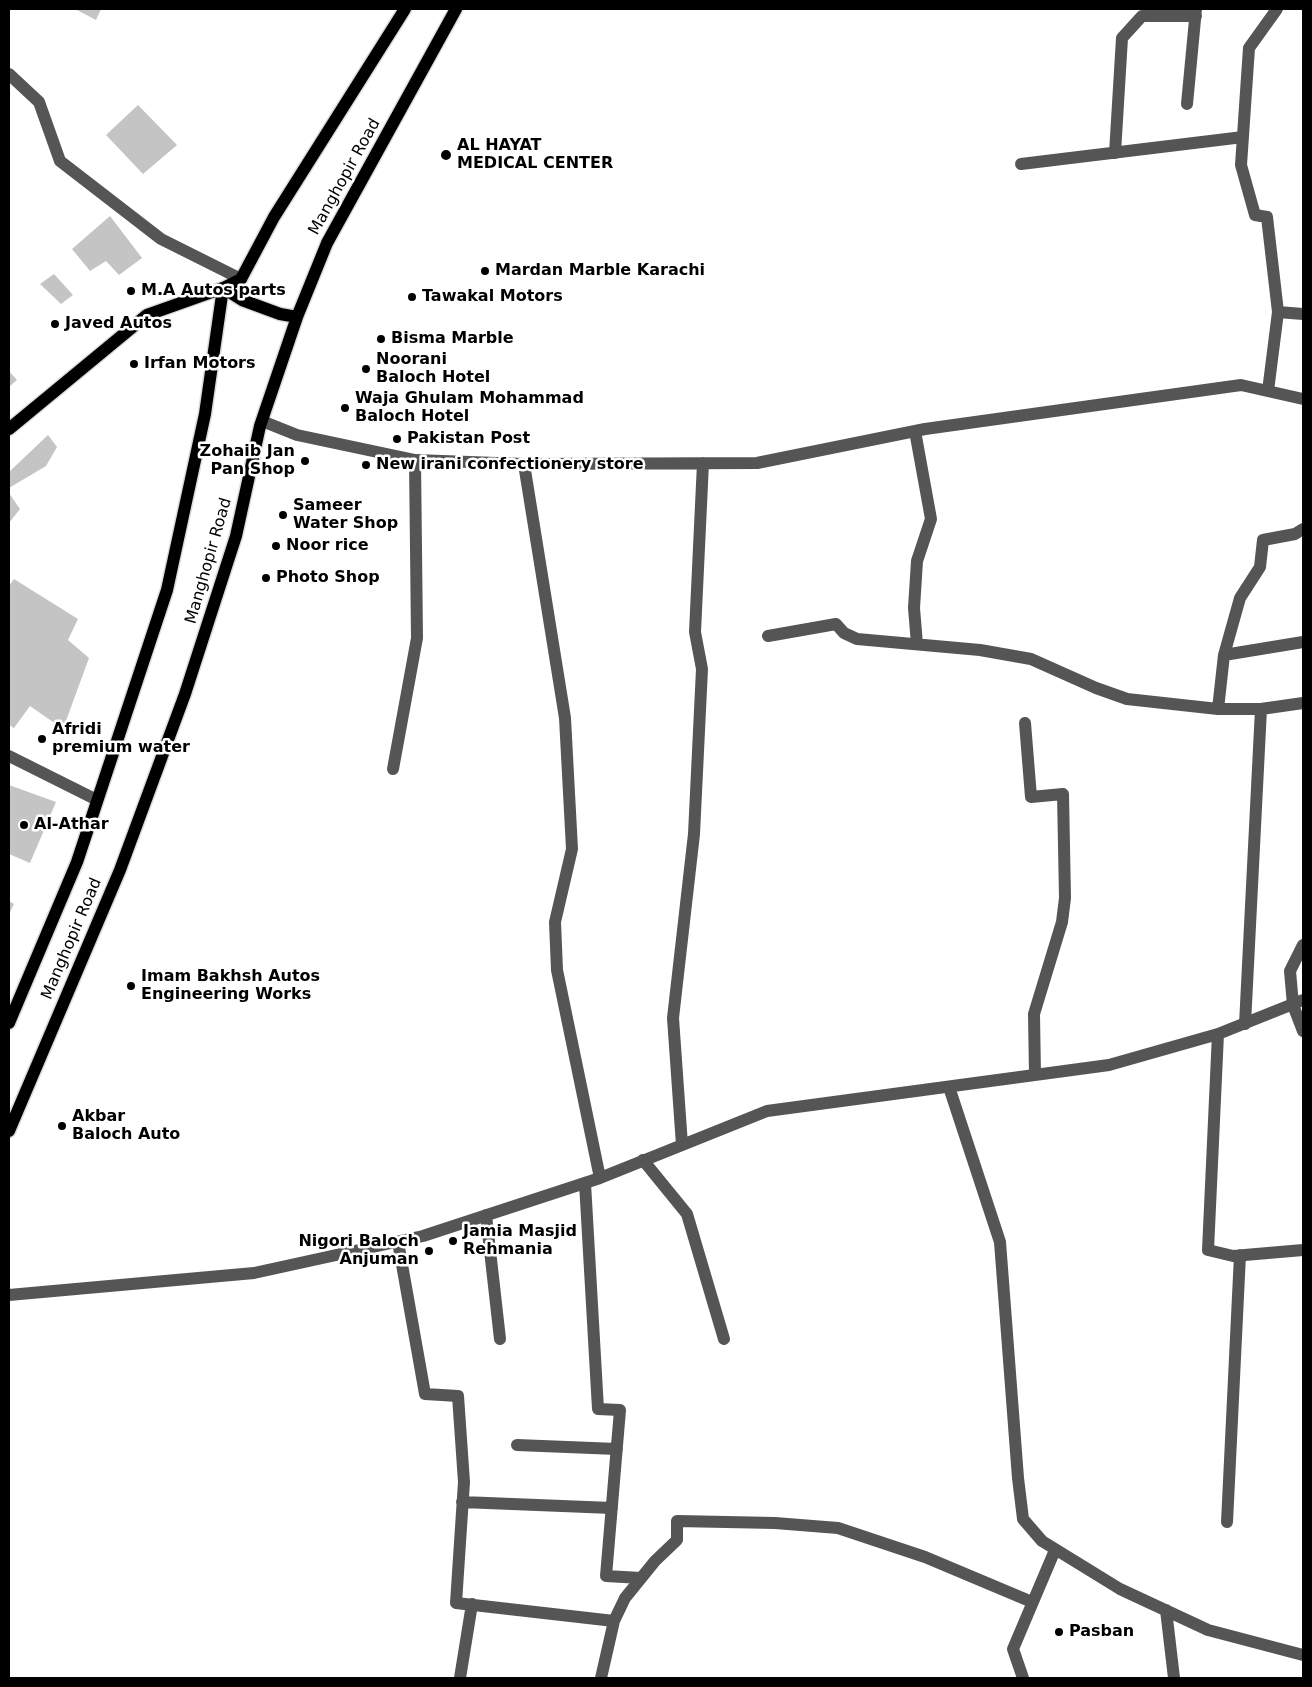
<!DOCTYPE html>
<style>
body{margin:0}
#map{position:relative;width:1312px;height:1687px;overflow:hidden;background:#fff;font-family:"DejaVu Sans",sans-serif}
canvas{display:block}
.frame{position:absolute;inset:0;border:10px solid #000;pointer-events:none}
</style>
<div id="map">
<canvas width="1312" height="1687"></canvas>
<div class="frame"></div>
</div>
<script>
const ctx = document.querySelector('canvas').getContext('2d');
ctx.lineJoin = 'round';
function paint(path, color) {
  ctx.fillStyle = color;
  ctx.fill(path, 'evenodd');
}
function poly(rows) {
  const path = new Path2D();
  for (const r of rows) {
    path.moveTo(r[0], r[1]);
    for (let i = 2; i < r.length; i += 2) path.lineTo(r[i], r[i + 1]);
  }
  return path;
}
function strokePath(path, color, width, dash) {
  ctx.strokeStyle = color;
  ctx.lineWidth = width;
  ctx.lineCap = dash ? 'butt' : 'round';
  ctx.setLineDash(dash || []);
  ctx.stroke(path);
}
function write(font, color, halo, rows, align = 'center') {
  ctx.font = font + ' "DejaVu Sans",sans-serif';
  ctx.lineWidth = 5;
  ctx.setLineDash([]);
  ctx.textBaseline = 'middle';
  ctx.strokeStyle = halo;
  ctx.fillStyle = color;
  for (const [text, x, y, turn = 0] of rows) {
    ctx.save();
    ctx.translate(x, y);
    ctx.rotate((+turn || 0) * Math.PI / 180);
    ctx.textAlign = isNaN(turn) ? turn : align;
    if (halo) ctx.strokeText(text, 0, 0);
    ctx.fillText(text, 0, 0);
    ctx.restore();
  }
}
paint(poly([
 [75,9,101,9,96,20],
 [138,105,177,145,143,174,106,135],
 [110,216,142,258,119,275,106,261,90,271,72,249],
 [54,274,73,295,61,304,40,284],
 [9,371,17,380,9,387],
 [48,435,57,447,46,466,9,488,9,472],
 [9,493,20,509,9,523],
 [14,579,78,619,68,640,89,658,63,729,30,706,14,728,9,725,9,586],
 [9,785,56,802,30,863,9,854],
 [9,901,14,904,9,914]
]), '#c4c4c4');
const major = poly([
 [9,429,147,315,223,288,242,300,280,314,297,317],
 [9,1023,77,862,167,590,205,414,223,288,241,279,274,217,405,9],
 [9,1131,120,870,185,694,236,536,260,426,297,317,327,243,456,9]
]);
strokePath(major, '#dbdbdb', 15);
strokePath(poly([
 [9,74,39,102,60,161,161,239,241,279],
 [1187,104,1196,9],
 [1115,153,1122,38,1142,16,1196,16],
 [1021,164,1243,137],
 [1278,312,1303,314],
 [1268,391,1278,312,1267,217,1255,215,1241,165,1249,48,1277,9],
 [262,421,297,435,415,460,524,464,757,463,925,429,1241,385,1303,399],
 [915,431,931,519,917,561,914,608,917,644],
 [524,464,565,718,572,849,555,922,557,970,600,1178],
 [768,636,836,624,844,633,857,639,980,650,1031,659,1096,688,1127,699,1218,709,1261,709,1303,703],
 [1224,655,1303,642],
 [1218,709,1224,655,1240,598,1260,567,1263,540,1295,534,1303,529],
 [1025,723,1031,797,1063,794,1065,898,1062,922,1034,1014,1035,1075],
 [9,756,97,800],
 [393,769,417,638,415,460],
 [1303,945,1290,971,1293,1005,1303,1031],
 [1245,1024,1261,709],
 [1218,1034,1208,1250,1233,1256,1303,1250],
 [949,1087,1000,1242,1018,1478,1023,1519,1042,1541,1120,1589,1208,1630,1303,1655],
 [682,1145,673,1018,694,834,702,669,695,632,703,463],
 [643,1160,687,1214,724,1339],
 [585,1183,598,1409,620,1410,606,1576,641,1578],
 [486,1215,500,1339],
 [398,1242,425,1394,458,1396,464,1482,456,1603,614,1621],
 [9,1295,254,1273,423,1236,600,1178,767,1111,1109,1065,1218,1034,1303,1000],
 [517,1445,617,1449],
 [462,1502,612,1508],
 [1227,1522,1240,1255],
 [1166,1610,1174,1678],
 [460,1678,472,1604],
 [601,1678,614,1621,625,1598,655,1561,677,1540,677,1521,775,1523,838,1528,925,1557,1032,1602],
 [1023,1678,1013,1649,1055,1550]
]), '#555', 12);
strokePath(major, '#000', 12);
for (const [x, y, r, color] of [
 [446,155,6,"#000"],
 [485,271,5,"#000"],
 [131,291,5,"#000"],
 [412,297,5,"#000"],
 [55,324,5,"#000"],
 [381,339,5,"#000"],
 [134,364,5,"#000"],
 [366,369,5,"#000"],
 [345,408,5,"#000"],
 [397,439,5,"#000"],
 [305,461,5,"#000"],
 [366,465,5,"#000"],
 [283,515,5,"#000"],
 [276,546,5,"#000"],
 [266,578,5,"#000"],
 [42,739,5,"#000"],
 [24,825,5,"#000"],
 [131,986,5,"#000"],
 [62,1126,5,"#000"],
 [453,1241,5,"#000"],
 [429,1251,5,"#000"],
 [1059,1632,5,"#000"]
]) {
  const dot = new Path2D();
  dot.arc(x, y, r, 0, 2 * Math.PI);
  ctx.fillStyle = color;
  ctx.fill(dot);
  strokePath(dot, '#fff', 2);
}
write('bold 16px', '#000', '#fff', [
 ["AL HAYAT",457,146],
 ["MEDICAL CENTER",457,164],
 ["Mardan Marble Karachi",495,271],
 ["M.A Autos parts",141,291],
 ["Tawakal Motors",422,297],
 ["Javed Autos",65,324],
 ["Bisma Marble",391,339],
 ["Noorani",376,360],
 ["Baloch Hotel",376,378],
 ["Irfan Motors",144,364],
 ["Waja Ghulam Mohammad",355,399],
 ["Baloch Hotel",355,417],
 ["Pakistan Post",407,439],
 ["Zohaib Jan",295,452,"right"],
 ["Pan Shop",295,470,"right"],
 ["New irani confectionery store",376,465],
 ["Sameer",293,506],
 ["Water Shop",293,524],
 ["Noor rice",286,546],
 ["Photo Shop",276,578],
 ["Afridi",52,730],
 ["premium water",52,748],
 ["Al-Athar",34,825],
 ["Imam Bakhsh Autos",141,977],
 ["Engineering Works",141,995],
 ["Akbar",72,1117],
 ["Baloch Auto",72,1135],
 ["Jamia Masjid",463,1232],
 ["Rehmania",463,1250],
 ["Nigori Baloch",419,1242,"right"],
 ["Anjuman",419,1260,"right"],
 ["Pasban",1069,1632]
], 'left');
write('16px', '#000', '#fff', [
 ["Manghopir Road",345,177,-61],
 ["Manghopir Road",209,561,-74],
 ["Manghopir Road",72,939,-67]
]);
</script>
